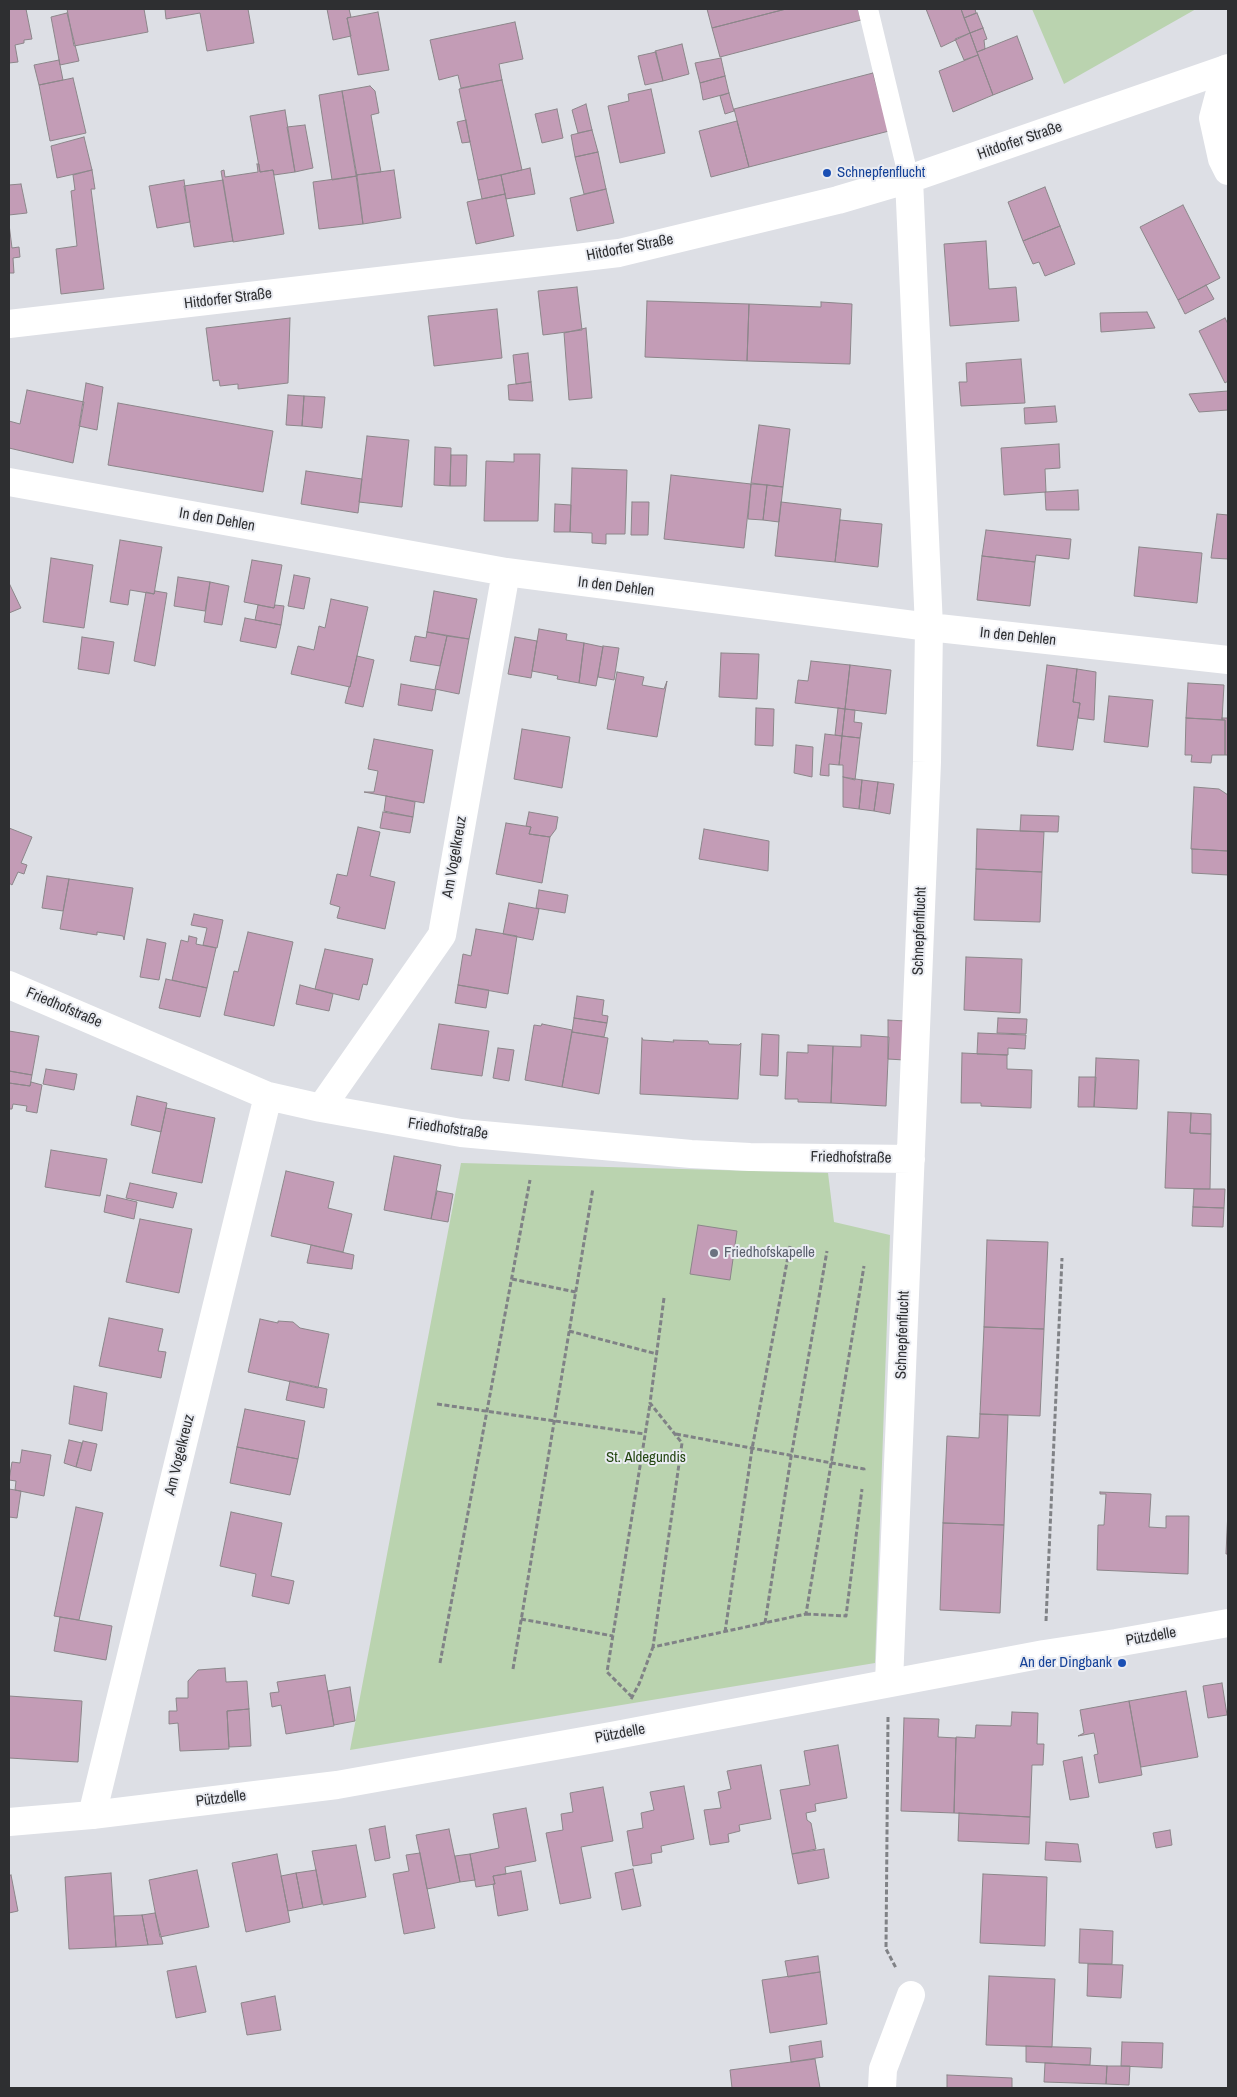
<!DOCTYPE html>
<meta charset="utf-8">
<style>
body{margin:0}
#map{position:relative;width:1237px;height:2097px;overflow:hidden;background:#dddfe5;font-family:"Archivo Narrow",sans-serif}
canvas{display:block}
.frame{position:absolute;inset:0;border:10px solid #2e2f31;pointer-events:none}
</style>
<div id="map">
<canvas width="1237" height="2097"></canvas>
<div class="frame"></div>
</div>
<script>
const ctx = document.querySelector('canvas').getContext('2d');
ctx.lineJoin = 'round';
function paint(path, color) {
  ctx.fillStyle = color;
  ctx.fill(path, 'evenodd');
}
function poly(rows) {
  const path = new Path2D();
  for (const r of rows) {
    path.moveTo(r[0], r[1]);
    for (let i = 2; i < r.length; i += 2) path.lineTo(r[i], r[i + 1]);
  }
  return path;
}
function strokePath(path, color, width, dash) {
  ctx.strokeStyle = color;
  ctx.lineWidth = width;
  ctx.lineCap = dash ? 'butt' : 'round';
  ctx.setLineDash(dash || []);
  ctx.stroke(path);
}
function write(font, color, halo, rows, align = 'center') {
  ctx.font = font + ' "Archivo Narrow",sans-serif';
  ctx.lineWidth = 4;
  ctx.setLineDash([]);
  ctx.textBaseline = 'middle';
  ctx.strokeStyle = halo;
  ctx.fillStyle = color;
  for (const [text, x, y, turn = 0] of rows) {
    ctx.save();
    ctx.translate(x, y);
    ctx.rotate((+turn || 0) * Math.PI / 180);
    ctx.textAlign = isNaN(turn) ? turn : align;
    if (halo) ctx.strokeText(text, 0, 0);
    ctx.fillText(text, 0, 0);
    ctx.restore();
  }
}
paint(poly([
 [1032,9,1196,9,1064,84],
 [461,1163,828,1173,834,1222,890,1235,875,1663,350,1750]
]), '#bad3af');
const building = poly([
 [9,9,26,9,32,39,24,40,24,43,15,45,18,62,9,63,9,9],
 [67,9,144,9,148,32,74,46,67,9],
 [165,9,248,9,254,43,207,51,200,13,166,19,165,9],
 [327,9,349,9,351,17,347,18,351,36,333,40,327,9],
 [707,9,786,9,712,28,707,9],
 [786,9,858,9,861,20,720,57,712,28,786,9],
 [926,9,961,9,970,33,941,47,926,9],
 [961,9,975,9,976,13,964,18,961,9],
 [378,12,389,70,358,75,347,18,378,12],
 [67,13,79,61,60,65,51,17,67,13],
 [977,13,983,28,970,33,964,18,977,13],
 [515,22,523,59,499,64,502,80,461,88,458,75,439,80,430,40,515,22],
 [983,28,987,39,984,40,985,49,977,52,970,33,983,28],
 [970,33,978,55,964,60,955,39,970,33],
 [1017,36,1033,79,993,95,977,52,1017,36],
 [682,44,689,74,663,81,655,51,682,44],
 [656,52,663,81,645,85,638,56,656,52],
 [978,55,993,95,953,112,939,71,978,55],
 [721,58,725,76,700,83,695,63,721,58],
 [59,60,63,80,39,85,34,65,59,60],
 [873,73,889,131,749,167,734,109,873,73],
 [725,76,729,93,703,100,700,83,725,76],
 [73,78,86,133,50,141,39,85,73,78],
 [502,80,522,170,478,180,459,89,502,80],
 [370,86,375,91,379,113,371,115,381,172,356,175,342,91,370,86],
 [651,89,665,153,620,163,608,106,629,101,628,94,651,89],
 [342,91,357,176,332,180,319,95,342,91],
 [729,93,734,111,725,114,720,96,729,93],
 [586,104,592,130,578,133,572,110,586,104],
 [557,109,563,138,542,143,535,114,557,109],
 [285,110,295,172,274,175,273,170,260,172,250,116,285,110],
 [466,120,470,142,462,143,457,122,466,120],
 [737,121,749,167,711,177,699,131,737,121],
 [305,125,313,168,295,172,287,127,305,125],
 [592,130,598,152,575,157,571,135,592,130],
 [84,137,92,170,57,178,51,146,84,137],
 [598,152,606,189,584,194,575,157,598,152],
 [257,164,259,164,260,172,273,170,284,234,233,242,221,171,224,170,225,177,258,172,257,164],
 [530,168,535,194,506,199,501,175,530,168],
 [92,170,95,189,91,189,104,289,61,294,56,249,77,246,71,191,75,190,73,175,92,170],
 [394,170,401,218,363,224,356,175,394,170],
 [501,175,505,194,482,199,478,180,501,175],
 [357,176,363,224,319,229,313,182,357,176],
 [184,180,190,222,157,228,149,186,184,180],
 [223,180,233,241,194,247,184,186,223,180],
 [21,184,27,213,9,215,9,185,21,184],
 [1045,187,1060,226,1023,241,1008,202,1045,187],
 [606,189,614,223,577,231,570,198,606,189],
 [505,194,514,236,476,244,467,202,505,194],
 [1183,205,1220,278,1178,300,1140,227,1183,205],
 [9,224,12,248,19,247,20,257,13,258,14,273,9,273,9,224],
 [1060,226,1075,264,1045,276,1039,262,1033,264,1023,241,1060,226],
 [986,241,989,289,1016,287,1019,321,950,326,944,244,986,241],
 [1206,285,1214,299,1185,314,1178,300,1206,285],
 [577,287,582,330,543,335,538,291,577,287],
 [647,301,749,304,747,361,645,357,647,301],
 [821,302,852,304,850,364,747,361,749,304,821,307,821,302],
 [497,309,502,358,434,366,428,316,497,309],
 [1147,312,1155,328,1101,332,1100,313,1147,312],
 [290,318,288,383,238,389,238,384,220,386,219,380,213,381,206,328,290,318],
 [1225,318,1228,324,1228,381,1225,383,1199,331,1225,318],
 [586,328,592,398,569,400,564,333,586,328],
 [528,353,531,382,516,384,513,355,528,353],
 [1021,359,1025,403,961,406,959,382,967,382,966,363,1021,359],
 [531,382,533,401,509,400,508,385,531,382],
 [86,383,103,387,97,430,79,426,86,383],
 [27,390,84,402,73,463,9,448,9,421,20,424,27,390],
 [1228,391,1228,410,1199,412,1189,394,1228,391],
 [288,395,304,396,302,426,286,425,288,395],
 [304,396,325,397,322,428,302,426,304,396],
 [118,403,273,431,263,492,108,465,118,403],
 [1055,406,1057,422,1025,424,1024,408,1055,406],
 [759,425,790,429,783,487,751,483,759,425],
 [367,436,409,440,402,507,359,502,367,436],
 [1059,444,1060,468,1045,469,1046,492,1004,495,1001,448,1059,444],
 [435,447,451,448,450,486,434,485,435,447],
 [514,454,540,454,538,521,484,521,486,461,514,462,514,454],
 [451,455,467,455,466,486,450,486,451,455],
 [572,468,627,470,625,534,606,534,606,544,592,543,592,533,570,532,572,468],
 [306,471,362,479,358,513,301,504,306,471],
 [671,475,751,484,744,548,664,539,671,475],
 [751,484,767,485,763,520,748,519,751,484],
 [767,485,783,487,779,522,763,520,767,485],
 [1078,490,1079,510,1046,510,1045,492,1078,490],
 [632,502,649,502,648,535,631,535,632,502],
 [781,502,841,509,835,562,775,556,781,502],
 [555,504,571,505,570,532,554,532,555,504],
 [1217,514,1228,515,1228,559,1211,558,1217,514],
 [840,520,882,524,878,567,835,562,840,520],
 [986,530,1071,539,1069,559,1036,555,1035,562,982,556,986,530],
 [120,540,162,547,154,594,130,590,128,605,110,602,120,540],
 [1139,547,1202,553,1197,603,1134,596,1139,547],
 [982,556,1035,562,1030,606,977,600,982,556],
 [51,558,93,565,84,628,43,622,51,558],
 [252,560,282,565,274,608,244,602,252,560],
 [294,575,310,578,304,609,288,606,294,575],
 [178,577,210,582,205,611,174,606,178,577],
 [210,582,229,586,222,625,204,622,210,582],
 [9,583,21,608,9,613,9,583],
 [155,591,167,593,155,666,134,661,146,592,154,594,155,591],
 [434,591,477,599,469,639,427,632,434,591],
 [331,599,368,607,350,687,291,674,298,646,314,650,319,626,325,628,331,599],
 [258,605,274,608,275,605,284,606,281,625,255,620,258,605],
 [245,618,281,625,276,648,240,641,245,618],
 [539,629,567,634,566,640,584,643,579,683,557,679,558,676,532,671,539,629],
 [427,632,447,636,440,666,410,661,415,636,426,638,427,632],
 [447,636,469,639,459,694,435,689,447,636],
 [82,637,114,642,109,674,78,669,82,637],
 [515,637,537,641,531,678,508,674,515,637],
 [584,643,603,647,596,686,579,683,584,643],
 [603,646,619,648,614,680,598,677,603,646],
 [721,653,759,654,757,699,719,697,721,653],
 [357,656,374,660,363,707,345,703,349,687,350,687,357,656],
 [811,661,850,665,845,709,795,703,798,680,808,681,811,661],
 [850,665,891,670,886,714,845,709,850,665],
 [1047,665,1077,669,1073,702,1080,703,1073,750,1037,746,1047,665],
 [1077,669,1096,672,1094,720,1078,718,1080,703,1073,702,1077,669],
 [617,672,644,677,642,685,664,689,667,681,657,737,607,729,617,672],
 [1188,683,1224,685,1222,720,1186,718,1188,683],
 [401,684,436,690,432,711,398,705,401,684],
 [1109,696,1153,700,1148,747,1104,742,1109,696],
 [756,708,774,709,773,746,755,745,756,708],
 [838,708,845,709,842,736,835,735,838,708],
 [845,709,855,710,854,722,862,723,860,738,842,736,845,709],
 [1186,718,1225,720,1225,755,1212,755,1211,763,1191,762,1192,755,1185,755,1186,718],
 [1222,718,1228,718,1228,755,1225,755,1225,720,1222,720,1222,718],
 [522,729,570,737,562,788,514,779,522,729],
 [825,734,842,736,839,765,829,764,829,776,820,775,825,734],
 [842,736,860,738,855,780,843,777,843,765,839,765,842,736],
 [374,739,433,750,424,803,364,792,374,792,378,771,368,769,374,739],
 [796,745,813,747,812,777,794,773,796,745],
 [843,777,862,780,859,809,843,807,843,777],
 [862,780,878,782,874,811,859,809,862,780],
 [878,782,894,784,890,814,874,811,878,782],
 [1194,787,1219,789,1228,795,1228,851,1191,849,1194,787],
 [386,796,415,802,413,817,384,811,386,796],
 [383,812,413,817,410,833,380,828,383,812],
 [529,812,558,817,556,829,550,837,529,834,531,827,526,826,529,812],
 [1021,815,1059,816,1058,832,1020,831,1021,815],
 [506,823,531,827,529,834,550,837,542,883,496,874,506,823],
 [358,827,380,832,370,876,395,882,385,929,337,918,340,907,330,904,337,874,347,876,358,827],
 [9,828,32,837,21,863,27,865,24,874,18,872,12,885,9,883,9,828],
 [704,829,769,841,768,871,699,859,704,829],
 [977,829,1044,832,1042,872,976,869,977,829],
 [1192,849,1228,851,1228,875,1192,873,1192,849],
 [976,869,1042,872,1040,922,974,920,976,869],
 [47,876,69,879,63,911,42,908,47,876],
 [69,879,133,888,124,940,123,936,97,932,97,935,60,929,69,879],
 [539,890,568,895,565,913,536,908,539,890],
 [509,903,539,909,533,940,503,934,509,903],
 [194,914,223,920,217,948,203,945,207,928,191,925,194,914],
 [476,929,517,936,508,994,458,985,463,954,471,956,476,929],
 [248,932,293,942,274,1026,224,1015,234,971,238,972,248,932],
 [189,936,197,938,196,944,216,948,207,988,172,980,181,940,188,942,189,936],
 [147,939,166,943,159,980,140,977,147,939],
 [325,949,373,959,367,985,363,984,359,1000,315,989,325,949],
 [966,957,1022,959,1020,1013,964,1010,966,957],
 [166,979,207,988,200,1017,159,1008,166,979],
 [300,985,333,994,329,1011,296,1004,300,985],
 [458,985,489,990,486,1008,455,1003,458,985],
 [577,996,604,1000,602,1015,608,1016,607,1023,574,1018,577,996],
 [574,1018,607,1023,604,1037,572,1032,574,1018],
 [998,1018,1027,1019,1026,1034,997,1033,998,1018],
 [888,1020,906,1021,904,1060,888,1059,888,1020],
 [439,1024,489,1031,482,1076,431,1069,439,1024],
 [542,1024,572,1030,562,1087,525,1080,534,1025,541,1026,542,1024],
 [9,1031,39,1036,32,1075,9,1071,9,1031],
 [572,1032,608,1038,599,1094,562,1087,572,1032],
 [978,1033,1026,1035,1025,1049,1008,1048,1008,1055,977,1054,978,1033],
 [762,1034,779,1035,778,1076,760,1075,762,1034],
 [861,1035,889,1037,886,1106,831,1103,833,1046,861,1047,861,1035],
 [642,1038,643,1040,674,1042,673,1040,708,1041,709,1044,739,1045,741,1043,738,1099,640,1094,642,1038],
 [808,1045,833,1046,831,1103,798,1102,798,1099,785,1099,787,1052,808,1053,808,1045],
 [498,1048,514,1050,509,1081,493,1078,498,1048],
 [962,1053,1007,1055,1007,1069,1032,1070,1031,1108,981,1106,981,1103,961,1103,962,1053],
 [1096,1058,1139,1060,1137,1109,1094,1107,1096,1058],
 [46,1069,77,1074,74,1090,43,1084,46,1069],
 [9,1071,32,1075,30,1086,9,1083,9,1071],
 [1079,1077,1096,1077,1094,1107,1078,1107,1079,1077],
 [31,1082,42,1085,37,1113,26,1111,27,1106,13,1104,12,1109,9,1109,9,1083,30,1086,31,1082],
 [137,1096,167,1103,161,1132,131,1125,137,1096],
 [166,1108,215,1118,202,1183,152,1173,166,1108],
 [1168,1112,1191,1113,1190,1133,1211,1134,1210,1189,1165,1188,1168,1112],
 [1191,1113,1211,1114,1211,1134,1190,1133,1191,1113],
 [51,1150,107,1159,100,1196,45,1187,51,1150],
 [394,1156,441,1165,431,1219,384,1210,394,1156],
 [286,1171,334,1182,328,1208,352,1214,343,1252,271,1236,286,1171],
 [130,1183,177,1193,173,1208,126,1198,130,1183],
 [1194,1189,1225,1189,1224,1208,1193,1207,1194,1189],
 [437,1191,453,1194,448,1222,431,1219,437,1191],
 [107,1195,137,1202,134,1219,104,1212,107,1195],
 [1193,1207,1224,1208,1223,1227,1192,1226,1193,1207],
 [140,1219,192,1229,179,1293,126,1282,140,1219],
 [698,1225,737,1231,730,1280,690,1274,698,1225],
 [987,1240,1048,1242,1044,1329,984,1327,987,1240],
 [311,1245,354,1255,352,1269,307,1263,311,1245],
 [109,1318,163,1329,158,1351,166,1352,161,1378,99,1366,109,1318],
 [260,1319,278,1323,278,1321,293,1322,300,1328,329,1334,318,1388,248,1372,260,1319],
 [984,1327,1044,1329,1040,1416,980,1414,984,1327],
 [290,1381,327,1389,324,1408,286,1400,290,1381],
 [74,1386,107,1393,102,1431,69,1424,74,1386],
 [245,1409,305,1421,298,1459,237,1447,245,1409],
 [980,1414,1008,1415,1004,1525,943,1523,947,1436,979,1438,980,1414],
 [69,1440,82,1443,76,1467,64,1463,69,1440],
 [83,1441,97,1444,91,1471,76,1467,83,1441],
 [237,1447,298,1459,290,1495,230,1483,237,1447],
 [22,1450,51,1455,44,1496,15,1490,16,1481,9,1480,12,1462,20,1463,22,1450],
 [9,1489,21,1491,17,1518,9,1517,9,1489],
 [1100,1492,1151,1494,1149,1527,1166,1528,1166,1516,1189,1516,1188,1574,1097,1570,1098,1525,1104,1525,1106,1494,1100,1494,1100,1492],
 [76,1507,103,1513,79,1620,54,1616,76,1507],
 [1228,1510,1228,1554,1226,1554,1228,1510],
 [231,1512,282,1523,271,1576,294,1581,289,1604,252,1596,256,1574,220,1566,231,1512],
 [943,1523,1004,1525,1000,1613,940,1610,943,1523],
 [60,1617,112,1626,106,1660,54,1651,60,1617],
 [225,1668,226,1682,247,1681,249,1709,227,1711,229,1749,180,1751,178,1723,169,1724,169,1711,177,1711,176,1698,188,1698,188,1681,198,1670,225,1668],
 [325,1675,334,1726,286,1734,281,1705,272,1707,270,1693,279,1692,277,1682,325,1675],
 [1222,1683,1227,1715,1208,1718,1203,1686,1222,1683],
 [350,1687,355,1721,334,1725,328,1691,350,1687],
 [1186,1691,1198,1757,1141,1767,1129,1701,1186,1691],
 [9,1696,82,1701,78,1762,9,1758,9,1696],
 [1129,1701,1142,1775,1099,1783,1094,1755,1098,1754,1094,1733,1078,1736,1084,1733,1080,1710,1129,1701],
 [249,1709,251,1746,229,1747,227,1711,249,1709],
 [1012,1712,1038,1713,1037,1744,1044,1744,1043,1765,1032,1765,1030,1817,954,1813,956,1737,975,1738,976,1725,1011,1726,1012,1712],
 [904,1718,939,1719,938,1737,956,1738,954,1813,901,1811,904,1718],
 [838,1745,847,1798,815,1804,816,1811,806,1813,807,1820,811,1823,816,1849,792,1854,780,1790,810,1785,804,1751,838,1745],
 [1082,1757,1089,1797,1070,1800,1063,1761,1082,1757],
 [761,1765,771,1819,739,1825,740,1831,728,1834,729,1842,710,1845,704,1810,721,1808,718,1792,731,1789,727,1771,761,1765],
 [684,1786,694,1839,661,1846,662,1852,651,1854,652,1863,633,1866,627,1831,643,1828,641,1813,654,1810,650,1792,684,1786],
 [603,1787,613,1841,581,1847,591,1898,560,1904,546,1833,563,1830,561,1814,573,1812,570,1793,603,1787],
 [526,1808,536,1861,505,1867,506,1874,493,1876,495,1884,476,1887,470,1854,499,1848,493,1814,526,1808],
 [959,1813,1030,1817,1029,1844,958,1841,959,1813],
 [385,1826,390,1858,375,1861,369,1829,385,1826],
 [449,1829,460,1882,427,1889,416,1835,449,1829],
 [1170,1830,1172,1845,1156,1848,1153,1833,1170,1830],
 [1046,1842,1078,1844,1081,1862,1045,1860,1046,1842],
 [356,1845,366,1897,323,1905,312,1851,356,1845],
 [824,1849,829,1878,798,1884,792,1854,824,1849],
 [420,1853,435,1928,404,1934,393,1874,409,1871,406,1855,420,1853],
 [277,1854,290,1922,246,1932,232,1863,277,1854],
 [470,1854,475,1880,460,1882,455,1856,470,1854],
 [633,1869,641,1906,622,1910,615,1873,633,1869],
 [197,1870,209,1927,160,1937,149,1880,197,1870],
 [316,1870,322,1904,303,1908,296,1873,316,1870],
 [521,1871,528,1910,498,1916,493,1884,495,1884,493,1876,521,1871],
 [111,1873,116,1947,69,1949,65,1877,111,1873],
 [296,1873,303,1908,288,1911,281,1876,296,1873],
 [983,1874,1047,1877,1045,1946,980,1943,983,1874],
 [11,1875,18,1911,9,1913,9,1876,11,1875],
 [155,1913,163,1944,148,1945,142,1915,155,1913],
 [142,1915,148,1945,116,1947,114,1916,142,1915],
 [1080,1929,1113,1931,1112,1964,1079,1963,1080,1929],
 [818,1956,820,1972,788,1977,785,1961,818,1956],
 [1088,1964,1123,1965,1121,1998,1087,1996,1088,1964],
 [196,1966,206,2012,176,2018,167,1971,196,1966],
 [820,1972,827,2024,770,2033,762,1980,820,1972],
 [989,1976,1055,1979,1052,2047,986,2045,989,1976],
 [275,1996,281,2030,247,2035,241,2003,275,1996],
 [821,2041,823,2057,791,2062,789,2046,821,2041],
 [1122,2042,1163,2043,1162,2068,1121,2066,1122,2042],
 [1026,2046,1091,2048,1090,2065,1026,2062,1026,2046],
 [815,2059,820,2088,732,2088,730,2070,815,2059],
 [1045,2063,1107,2066,1106,2084,1044,2082,1045,2063],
 [1107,2066,1130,2066,1129,2085,1106,2084,1107,2066],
 [947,2075,1012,2078,1012,2088,947,2088,947,2075]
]);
paint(building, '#c39cb6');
strokePath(building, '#8c868a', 1);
strokePath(poly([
 [512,1279,576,1292],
 [664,1298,650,1403,682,1443,653,1647,806,1614,864,1266],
 [569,1331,657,1354],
 [437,1404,645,1434],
 [676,1434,864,1469,864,1471],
 [806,1614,846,1616,862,1489],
 [521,1619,613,1636],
 [1046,1621,1062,1258],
 [765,1623,791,1457,827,1251],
 [725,1632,752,1449,790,1246],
 [440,1663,530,1180],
 [513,1669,593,1188],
 [632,1697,607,1672,650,1404],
 [631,1699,639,1684,653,1647],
 [888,1717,886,1949,896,1968]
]), '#808286', 3, [5, 2.5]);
strokePath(poly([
 [868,9,909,179]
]), '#fff', 20);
strokePath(poly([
 [9,324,619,253,838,200,909,179,1226,69],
 [9,482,506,572,929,627,1228,660],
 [9,985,268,1096,321,1108,461,1133,691,1154,750,1157,911,1159],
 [321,1108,442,935,506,572],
 [889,1682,927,762,929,627,909,179],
 [92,1815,268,1096],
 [882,2088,883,2069,911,1995]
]), '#fff', 28);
strokePath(poly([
 [1228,68,1226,69,1213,118,1222,159,1228,171],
 [9,1822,92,1815,337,1785,611,1736,1044,1654,1116,1643,1228,1623]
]), '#fff', 28);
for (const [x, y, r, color] of [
 [827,173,5,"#1a4fb4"],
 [714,1253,5,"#6b7280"],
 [1122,1663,5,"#1a4fb4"]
]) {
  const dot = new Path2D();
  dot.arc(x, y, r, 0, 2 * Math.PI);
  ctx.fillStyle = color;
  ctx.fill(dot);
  strokePath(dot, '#eaecf2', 2);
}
write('15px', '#2e2f31', '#eaecf2', [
 ["Hitdorfer Straße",1020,141,-19],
 ["Hitdorfer Straße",630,248,-11],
 ["Hitdorfer Straße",228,299,-7],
 ["In den Dehlen",217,520,10],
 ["In den Dehlen",616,587,7],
 ["In den Dehlen",1018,637,6],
 ["Am Vogelkreuz",455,857,-80],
 ["Schnepfenflucht",920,931,-88],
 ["Friedhofstraße",64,1008,23],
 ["Friedhofstraße",448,1129,8],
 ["Friedhofstraße",851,1158,1],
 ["Schnepfenflucht",903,1335,-88],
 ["Am Vogelkreuz",180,1455,-76],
 ["Pützdelle",1151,1637,-10],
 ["Pützdelle",620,1734,-11],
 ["Pützdelle",221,1799,-7]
]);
write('15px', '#164399', '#eaecf2', [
 ["Schnepfenflucht",837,173],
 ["An der Dingbank",1112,1663,"right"]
], 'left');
write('15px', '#5b616d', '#eaecf2', [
 ["Friedhofskapelle",724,1253]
], 'left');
write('15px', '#254713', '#eaecf2', [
 ["St. Aldegundis",646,1458]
]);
</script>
